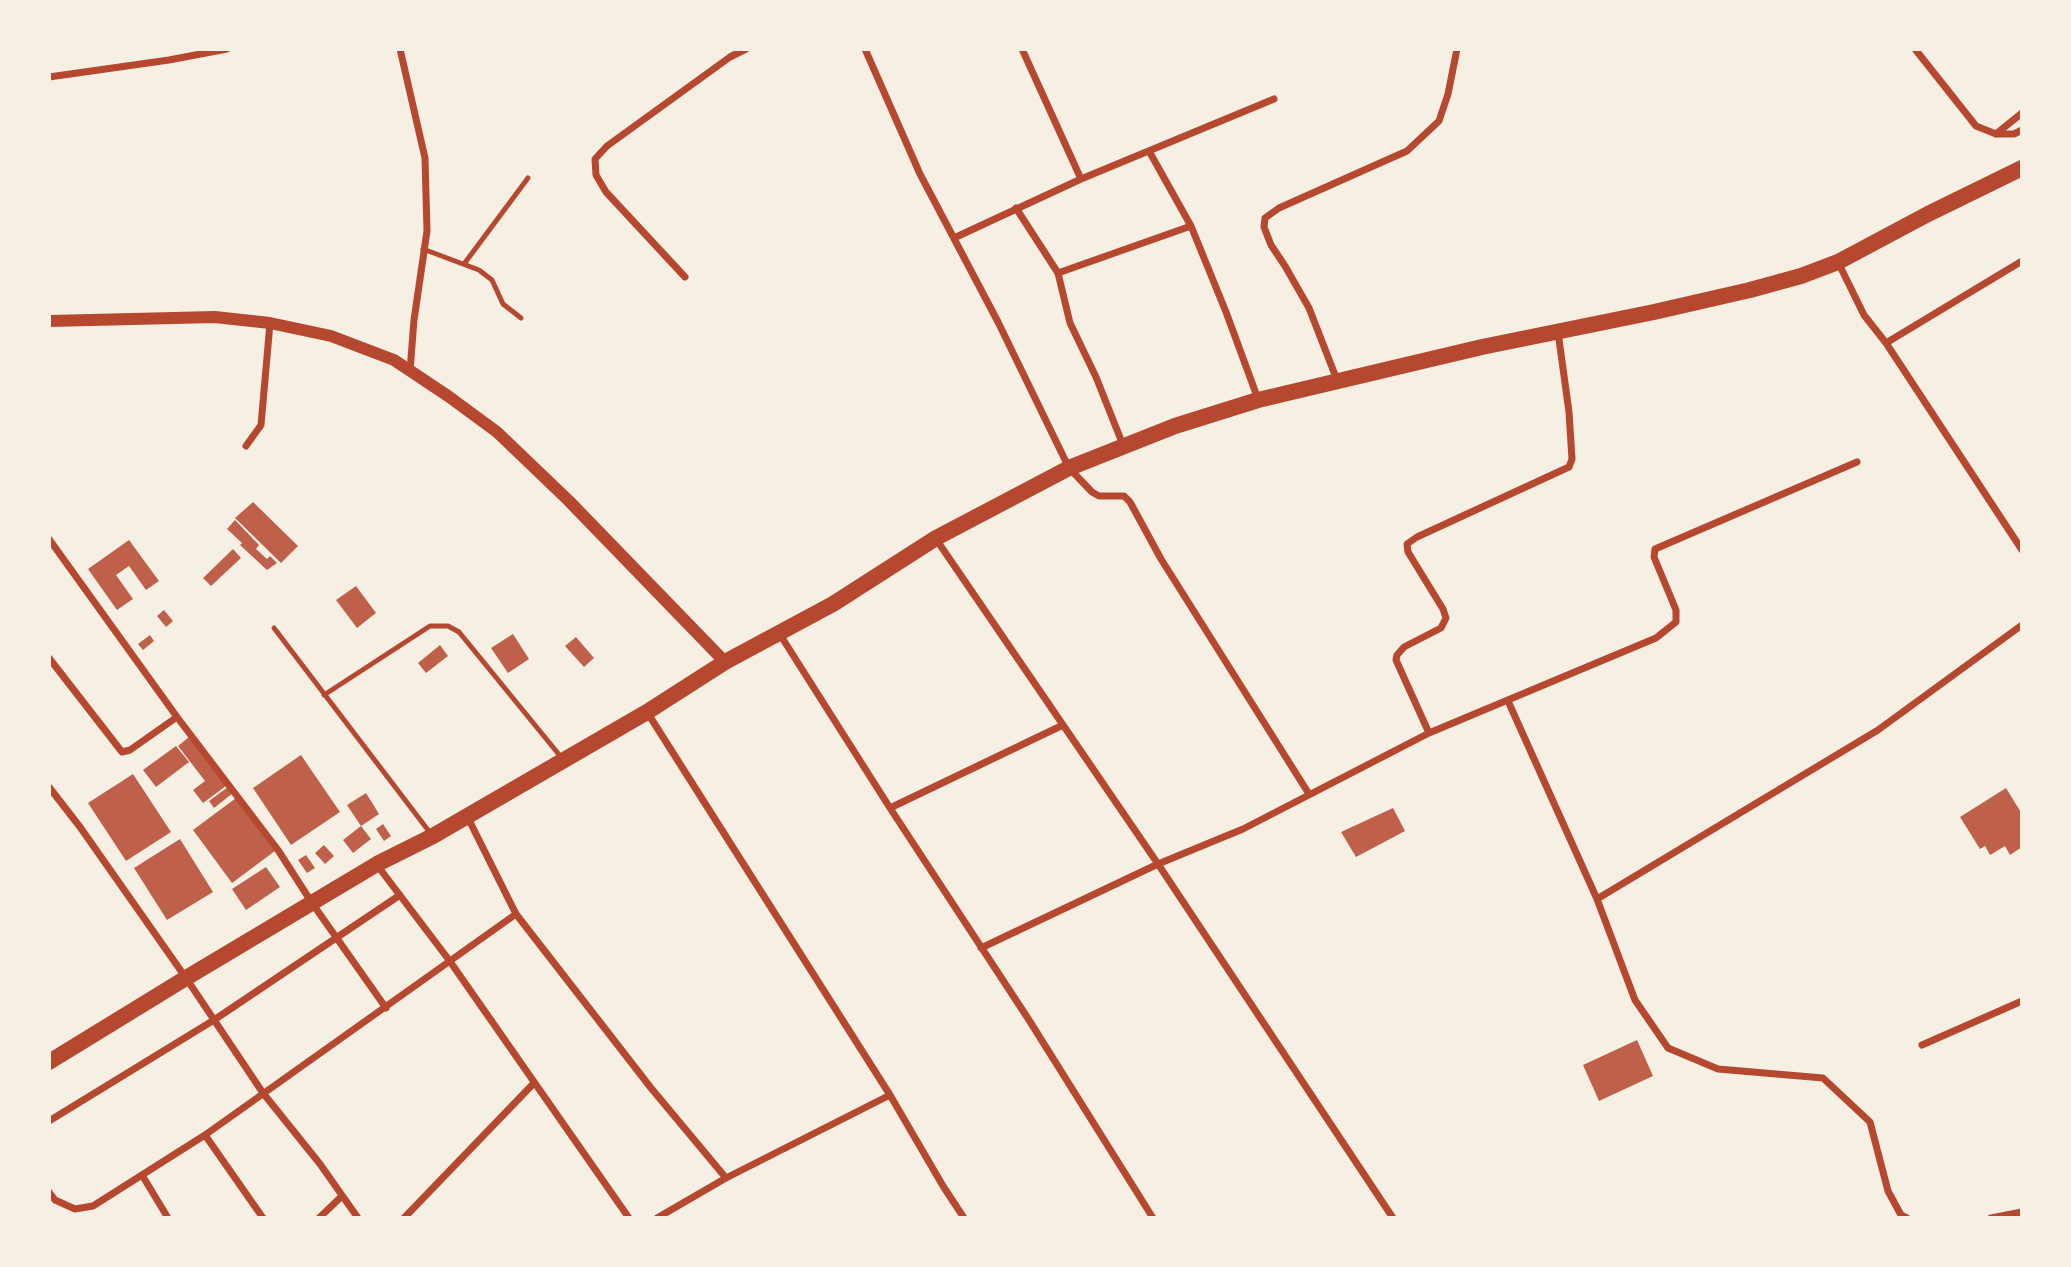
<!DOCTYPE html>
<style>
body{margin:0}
#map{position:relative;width:2071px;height:1267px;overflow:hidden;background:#f6efe4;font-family:"DM Sans",sans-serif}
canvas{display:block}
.frame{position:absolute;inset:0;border:51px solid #f6efe4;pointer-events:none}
</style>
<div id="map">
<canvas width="2071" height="1267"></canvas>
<div class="frame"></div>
</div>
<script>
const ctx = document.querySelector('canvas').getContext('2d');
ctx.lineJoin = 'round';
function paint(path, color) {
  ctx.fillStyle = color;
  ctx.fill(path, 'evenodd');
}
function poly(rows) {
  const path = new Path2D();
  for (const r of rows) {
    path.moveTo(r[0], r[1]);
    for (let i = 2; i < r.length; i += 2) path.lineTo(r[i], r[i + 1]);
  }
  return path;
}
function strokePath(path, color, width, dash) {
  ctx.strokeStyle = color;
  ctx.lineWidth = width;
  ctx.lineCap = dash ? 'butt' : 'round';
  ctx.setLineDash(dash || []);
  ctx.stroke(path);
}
paint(poly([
 [253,502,298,546,281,563,235,518],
 [235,520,259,545,256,549,267,559,270,556,277,563,267,570,240,545,242,543,227,529],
 [129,540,159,581,146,590,129,566,116,575,133,599,117,610,88,569],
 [233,549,241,558,211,586,203,578],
 [356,586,376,613,357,628,336,600],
 [164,610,173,621,166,627,157,616],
 [513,634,529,659,508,673,491,648],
 [150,635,154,641,143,650,138,644],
 [576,637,594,658,584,667,565,646],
 [440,645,448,656,426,673,418,663],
 [189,737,226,786,203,803,193,790,205,781,178,746],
 [176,746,189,762,156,787,143,770],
 [301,755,340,812,291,845,253,788],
 [133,774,171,832,126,861,88,803],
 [228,787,233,793,214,808,209,801],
 [2006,788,2022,814,2022,835,2020,836,2022,847,2010,855,2005,846,1990,855,1985,846,1980,849,1960,817],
 [366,793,379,814,361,826,347,805],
 [236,798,275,851,232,883,193,830],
 [1393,808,1405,831,1356,857,1341,832],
 [383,824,391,836,384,841,376,829],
 [361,826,371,839,353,853,343,840],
 [180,839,213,892,167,920,134,868],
 [324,845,334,856,325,864,315,853],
 [306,855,315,868,307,873,298,860],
 [266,867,280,887,246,910,232,889],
 [1637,1040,1653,1076,1599,1101,1583,1065]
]), '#bf614a');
strokePath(poly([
 [423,249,479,270,492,280,503,304,521,318],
 [464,264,528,178],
 [274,628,431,834],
 [324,695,430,626,448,626,459,632,561,757]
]), '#b5482f', 5);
strokePath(poly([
 [400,49,425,158,427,231,414,320,410,371],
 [865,49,920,174,998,322,1069,468,1092,492,1099,496,1124,496,1130,502,1161,559,1309,794],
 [1022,49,1081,179],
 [1915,49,1976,126,1996,134,2014,134,2022,130],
 [49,77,169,60,227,49],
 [1996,134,2022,113],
 [1149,151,1191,226,1226,312,1258,399],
 [1016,208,1058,273,1070,323,1096,377,1123,445],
 [954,238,1081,179,1274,99],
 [1838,262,1864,315,1886,343,2022,550],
 [1058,273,1191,226],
 [685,277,606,192,596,175,595,159,607,146,730,57,746,49],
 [1886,343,2022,261],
 [1337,380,1309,308,1285,266,1271,245,1264,227,1265,218,1279,208,1407,151,1439,121,1448,94,1457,49],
 [246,446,261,425,270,323],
 [49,539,177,717,278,850,312,903,386,1008],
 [936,539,1158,864,1393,1218],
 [779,633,890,808,1029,1020,1153,1218],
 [49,658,122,752,130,750,177,717],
 [1508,701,1597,899,1635,1000,1668,1048,1718,1069,1823,1078,1870,1122,1888,1191,1901,1215,1907,1218],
 [647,712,890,1095,943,1186,964,1218],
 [1429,733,1396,660,1397,655,1404,647,1441,628,1446,618,1443,609,1408,552,1407,544,1417,537,1569,467,1572,459,1569,412,1558,332],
 [49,787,80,827,186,978,263,1093,320,1164,358,1218],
 [890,808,1063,725],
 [467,816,516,914,651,1088,726,1178],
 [377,865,449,960,629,1218],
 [1597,899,1878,730,2022,625],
 [981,948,1158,864,1243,829,1429,733,1656,638,1676,622,1676,610,1654,557,1655,549,1857,462],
 [1922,1045,2022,1001],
 [49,1121,214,1020,400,895],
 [205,1135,263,1218],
 [142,1175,168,1218],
 [49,1192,55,1200,75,1209,93,1206,205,1135,516,914],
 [319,1218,342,1196],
 [404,1218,534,1083],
 [657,1218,726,1178,890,1095],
 [1991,1218,2022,1212]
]), '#b5482f', 7);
strokePath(poly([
 [49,321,215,317,270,323,331,336,394,360,448,396,497,432,569,501,725,662]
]), '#b5482f', 12);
strokePath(poly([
 [49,1062,186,978,377,864,433,836,647,712,725,662,833,604,936,538,1069,468,1175,426,1258,400,1482,347,1654,312,1750,290,1801,276,1838,262,1928,214,2022,168]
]), '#b5482f', 16);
</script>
